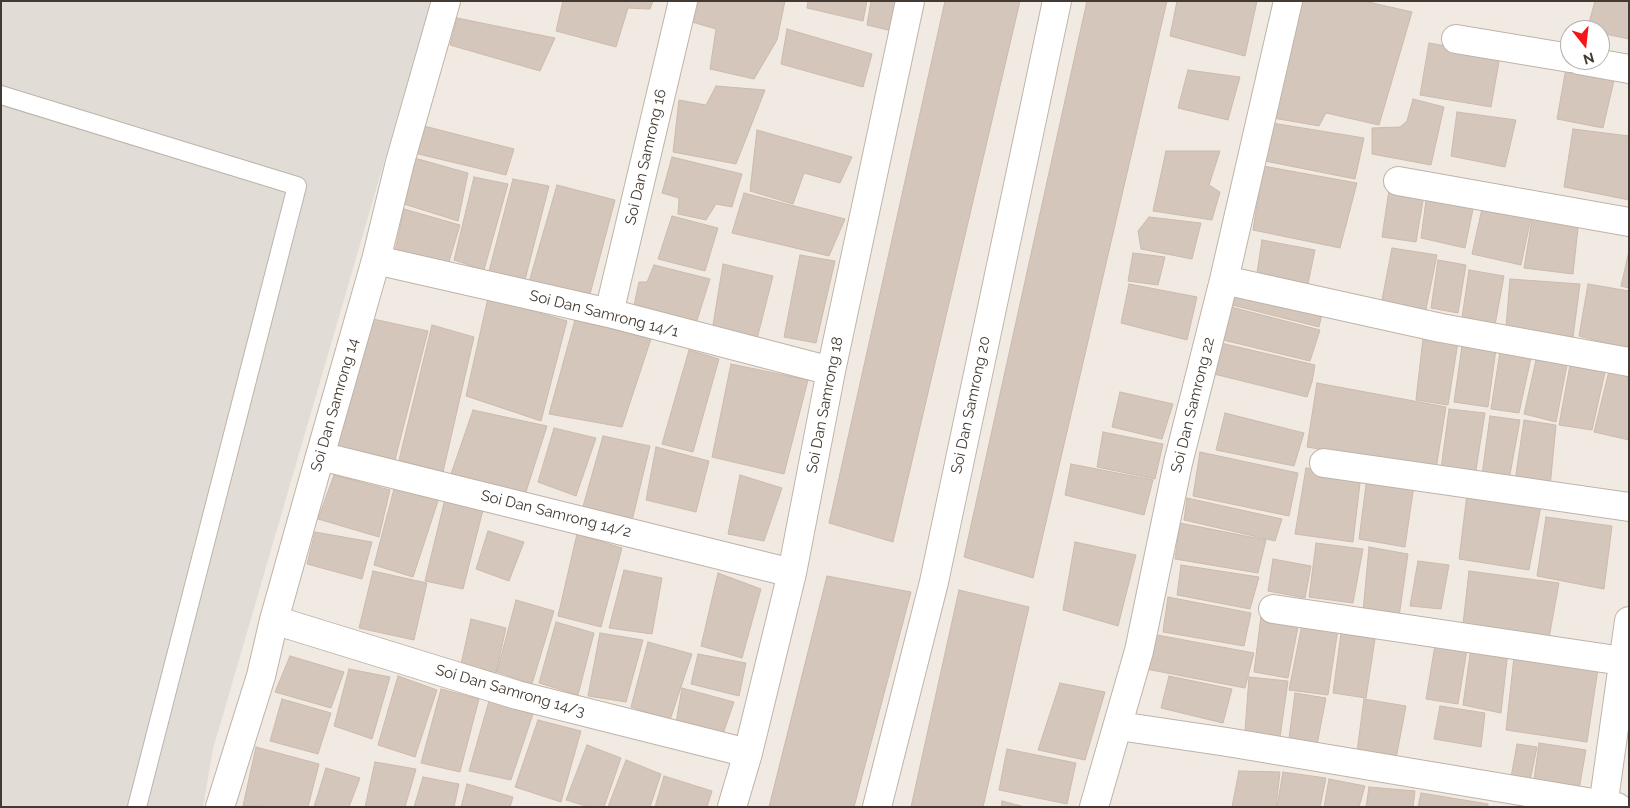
<!DOCTYPE html>
<style>
body{margin:0}
#map{position:relative;width:1630px;height:808px;overflow:hidden;background:#f1eae2;font-family:Raleway,sans-serif}
canvas{display:block}
.frame{position:absolute;inset:0;border:2px solid #423a33;pointer-events:none}
.north{position:absolute;left:1560px;top:20px;width:50px;height:50px;box-sizing:border-box;background:#fff;border:1px solid #b3b0ad;border-radius:50%;rotate:164deg;font-size:14px;font-weight:700;line-height:20px;text-align:center;color:#423a33}
.north::after{content:'';display:block;margin:auto;width:18px;height:22px;background:#f51418;clip-path:polygon(50% 0,100% 100%,50% 72%,0 100%)}
</style>
<div id="map">
<canvas width="1630" height="808"></canvas>
<div class="frame"></div>
<div class="north">N</div>
</div>
<script>
const ctx = document.querySelector('canvas').getContext('2d');
ctx.lineJoin = 'round';
function paint(path, color) {
  ctx.fillStyle = color;
  ctx.fill(path, 'evenodd');
}
function poly(rows) {
  const path = new Path2D();
  for (const r of rows) {
    path.moveTo(r[0], r[1]);
    for (let i = 2; i < r.length; i += 2) path.lineTo(r[i], r[i + 1]);
  }
  return path;
}
function strokePath(path, color, width, dash) {
  ctx.strokeStyle = color;
  ctx.lineWidth = width;
  ctx.lineCap = dash ? 'butt' : 'round';
  ctx.setLineDash(dash || []);
  ctx.stroke(path);
}
function write(font, color, halo, rows, align = 'center') {
  ctx.font = font + ' Raleway,sans-serif';
  ctx.lineWidth = 4;
  ctx.setLineDash([]);
  ctx.textBaseline = 'middle';
  ctx.strokeStyle = halo;
  ctx.fillStyle = color;
  for (const [text, x, y, turn = 0] of rows) {
    ctx.save();
    ctx.translate(x, y);
    ctx.rotate((+turn || 0) * Math.PI / 180);
    ctx.textAlign = isNaN(turn) ? turn : align;
    if (halo) ctx.strokeText(text, 0, 0);
    ctx.fillText(text, 0, 0);
    ctx.restore();
  }
}
paint(poly([
 [1,1,431,1,213,749,203,807,1,807]
]), '#e2dcd7');
const building = poly([
 [563,1,653,1,650,9,628,8,616,47,556,31,563,1],
 [696,1,785,1,777,40,754,79,710,69,716,29,692,22,696,1],
 [808,1,867,1,863,21,807,8,808,1],
 [871,1,901,1,892,31,867,25,871,1],
 [945,1,1020,1,893,542,829,523,945,1],
 [1087,1,1167,1,1033,578,964,557,1087,1],
 [1177,1,1257,1,1245,56,1170,36,1177,1],
 [1299,1,1364,1,1412,12,1379,125,1326,113,1319,126,1273,118,1299,1],
 [1595,1,1629,1,1629,39,1600,33,1600,30,1587,30,1595,1],
 [457,18,555,38,540,71,450,45,457,18],
 [787,29,872,54,863,87,781,64,787,29],
 [1429,43,1500,56,1491,107,1420,95,1429,43],
 [1566,68,1615,76,1603,128,1557,119,1566,68],
 [1188,70,1240,77,1228,120,1178,108,1188,70],
 [716,86,765,90,736,164,673,152,679,100,706,105,716,86],
 [1413,99,1444,107,1431,165,1372,154,1372,128,1400,127,1407,121,1413,99],
 [1457,112,1516,120,1505,167,1451,156,1457,112],
 [1272,123,1364,138,1355,179,1265,161,1272,123],
 [420,125,514,149,506,175,414,153,420,125],
 [1573,129,1629,136,1629,200,1564,187,1573,129],
 [757,130,852,157,840,183,804,173,793,204,750,191,757,130],
 [1166,151,1220,151,1209,185,1220,192,1212,220,1153,211,1166,151],
 [411,157,468,173,458,221,404,204,411,157],
 [672,157,742,174,732,207,716,204,706,220,678,214,679,198,662,193,672,157],
 [1263,166,1357,183,1340,248,1253,230,1263,166],
 [474,177,508,184,484,270,454,260,474,177],
 [513,179,549,186,525,280,489,271,513,179],
 [557,185,615,200,589,298,529,282,557,185],
 [1389,190,1424,195,1416,242,1382,237,1389,190],
 [744,193,845,219,829,256,732,233,744,193],
 [1427,193,1474,204,1465,248,1421,238,1427,193],
 [1483,204,1532,213,1521,265,1472,254,1483,204],
 [404,209,460,225,448,265,395,251,404,209],
 [1533,213,1579,219,1573,274,1524,268,1533,213],
 [672,216,718,228,705,271,658,259,672,216],
 [1149,217,1201,223,1192,259,1141,249,1138,231,1149,217],
 [1262,240,1315,250,1308,284,1257,273,1262,240],
 [1392,248,1437,255,1425,314,1381,305,1392,248],
 [1629,251,1629,288,1621,286,1629,251],
 [1133,253,1165,257,1158,285,1128,281,1133,253],
 [800,255,835,261,816,343,784,337,800,255],
 [1438,260,1466,265,1458,313,1431,308,1438,260],
 [723,264,773,276,757,339,713,325,723,264],
 [654,265,710,279,694,330,633,310,639,282,647,282,654,265],
 [1469,270,1504,276,1495,325,1462,318,1469,270],
 [1510,279,1580,284,1573,337,1506,327,1510,279],
 [1129,284,1197,297,1187,340,1121,323,1129,284],
 [1588,284,1629,291,1629,349,1579,336,1588,284],
 [1237,287,1324,305,1319,327,1232,305,1237,287],
 [488,298,567,321,541,421,466,396,488,298],
 [1231,307,1320,330,1310,361,1223,340,1231,307],
 [373,319,428,331,395,460,334,445,373,319],
 [575,320,651,339,622,427,549,414,575,320],
 [432,325,474,337,443,472,399,460,432,325],
 [1423,338,1458,342,1448,405,1416,400,1423,338],
 [1221,343,1315,365,1312,382,1307,397,1214,374,1221,343],
 [1462,346,1496,349,1488,407,1454,402,1462,346],
 [689,350,719,359,693,452,662,444,689,350],
 [1500,352,1531,358,1519,413,1491,409,1500,352],
 [1536,360,1567,365,1556,422,1524,414,1536,360],
 [731,364,808,380,784,474,712,457,731,364],
 [1570,365,1606,368,1592,430,1559,425,1570,365],
 [1609,371,1629,374,1629,440,1594,432,1609,371],
 [1317,383,1446,407,1436,469,1307,447,1317,383],
 [1120,392,1173,404,1162,439,1112,427,1120,392],
 [1449,409,1485,413,1475,476,1441,469,1449,409],
 [473,410,547,426,525,495,451,474,473,410],
 [1225,413,1304,433,1294,466,1216,450,1225,413],
 [1490,416,1520,420,1509,480,1482,475,1490,416],
 [1524,420,1556,425,1550,487,1515,481,1524,420],
 [554,428,596,438,576,496,538,482,554,428],
 [1103,432,1163,444,1155,479,1097,467,1103,432],
 [603,436,650,446,631,525,582,510,603,436],
 [656,447,709,461,696,512,646,500,656,447],
 [1200,452,1298,473,1289,516,1193,496,1200,452],
 [1071,464,1153,480,1144,515,1065,495,1071,464],
 [1306,468,1361,475,1353,542,1295,534,1306,468],
 [334,475,390,490,379,537,318,519,334,475],
 [740,475,782,488,764,541,728,534,740,475],
 [1367,477,1414,485,1405,547,1359,539,1367,477],
 [394,489,439,498,413,577,374,565,394,489],
 [1467,494,1541,506,1529,570,1459,559,1467,494],
 [1187,498,1282,519,1275,541,1184,520,1187,498],
 [445,499,483,510,463,589,425,581,445,499],
 [1546,517,1612,526,1604,589,1537,576,1546,517],
 [1180,523,1266,540,1258,573,1175,559,1180,523],
 [488,531,524,542,509,581,476,569,488,531],
 [315,532,372,542,362,579,307,564,315,532],
 [577,534,622,548,601,627,558,616,577,534],
 [1075,542,1136,555,1118,626,1063,610,1075,542],
 [1316,543,1363,549,1353,603,1309,597,1316,543],
 [1369,547,1408,554,1399,617,1363,612,1369,547],
 [1273,559,1311,566,1305,598,1268,591,1273,559],
 [1418,561,1449,565,1441,609,1410,606,1418,561],
 [1181,565,1259,577,1250,609,1177,595,1181,565],
 [624,570,662,578,652,634,609,628,624,570],
 [373,571,427,583,414,640,359,628,373,571],
 [1469,571,1559,583,1549,638,1463,624,1469,571],
 [718,573,761,589,742,658,701,646,718,573],
 [827,576,911,592,854,807,769,807,827,576],
 [959,590,1029,607,983,807,911,807,959,590],
 [1168,597,1251,613,1244,646,1163,632,1168,597],
 [516,600,554,611,532,684,497,672,516,600],
 [1261,616,1299,622,1288,678,1254,672,1261,616],
 [471,619,506,628,496,673,461,664,471,619],
 [556,622,594,633,578,695,539,683,556,622],
 [1302,624,1338,629,1328,695,1289,690,1302,624],
 [600,633,643,640,626,702,588,696,600,633],
 [1341,633,1375,639,1366,698,1333,693,1341,633],
 [1152,634,1254,653,1245,688,1146,669,1152,634],
 [648,642,692,654,670,720,631,707,648,642],
 [1435,645,1467,650,1458,704,1426,699,1435,645],
 [1471,647,1508,651,1501,713,1463,705,1471,647],
 [698,654,746,663,739,696,691,684,698,654],
 [290,656,344,672,331,708,275,692,290,656],
 [1514,657,1598,669,1587,742,1506,730,1514,657],
 [349,669,390,677,372,739,334,726,349,669],
 [398,676,437,690,415,757,378,745,398,676],
 [1169,676,1232,689,1223,723,1161,708,1169,676],
 [1249,677,1288,681,1280,737,1245,731,1249,677],
 [1060,683,1105,692,1085,760,1038,750,1060,683],
 [682,688,734,702,723,734,676,723,682,688],
 [441,689,479,699,460,772,421,763,441,689],
 [1295,693,1326,698,1316,750,1288,746,1295,693],
 [282,699,331,713,318,754,270,741,282,699],
 [1364,699,1406,706,1395,764,1356,759,1364,699],
 [489,701,533,714,511,780,469,771,489,701],
 [1440,706,1485,713,1481,747,1434,739,1440,706],
 [538,720,581,731,561,802,515,787,538,720],
 [1539,743,1586,750,1578,795,1533,787,1539,743],
 [1517,744,1537,747,1529,786,1510,783,1517,744],
 [587,745,621,758,604,807,589,807,566,800,587,745],
 [256,747,319,764,308,807,243,806,256,747],
 [1007,749,1076,763,1067,804,999,790,1007,749],
 [626,760,661,774,650,807,608,807,626,760],
 [375,762,416,769,405,807,365,807,375,762],
 [326,768,360,778,349,807,314,807,326,768],
 [1239,771,1280,772,1276,807,1232,807,1239,771],
 [1283,772,1326,778,1320,807,1277,807,1283,772],
 [664,776,712,791,707,807,655,807,664,776],
 [423,777,459,784,454,807,414,807,423,777],
 [1329,779,1365,786,1359,807,1324,807,1329,779],
 [467,784,513,797,510,807,461,807,467,784],
 [1369,787,1415,791,1413,807,1366,807,1369,787],
 [1421,793,1488,804,1488,807,1418,807,1421,793],
 [1002,801,1025,807,1001,807,1002,801]
]);
paint(building, '#d5c6bb');
strokePath(building, '#ccbaab', 1);
const lane = poly([
 [1,95,297,186,137,807]
]);
const street = poly([
 [1456,39,1570,58],
 [1579,60,1629,69],
 [1398,181,1629,222],
 [376,260,609,313,831,371],
 [1224,280,1441,328,1629,362],
 [609,313,683,1],
 [320,456,792,573],
 [1324,463,1629,507],
 [1273,609,1629,662],
 [274,620,517,695,748,753],
 [1119,726,1227,742,1617,807],
 [220,807,261,676,274,620,320,456,376,260,400,162,446,1],
 [732,807,748,753,792,573,831,371,910,1],
 [877,807,934,582,1057,1],
 [1094,807,1139,651,1178,463,1224,280,1288,1],
 [1603,807,1629,621]
]);
strokePath(lane, '#bfb3a8', 20);
strokePath(street, '#bfb3a8', 30);
strokePath(lane, '#fff', 18);
strokePath(street, '#fff', 28);
write('15px', '#423a33', '#fff', [
 ["Soi Dan Samrong 16",646,157,-77],
 ["Soi Dan Samrong 14/1",604,314,14],
 ["Soi Dan Samrong 14",335,405,-74],
 ["Soi Dan Samrong 18",825,405,-79],
 ["Soi Dan Samrong 20",971,405,-78],
 ["Soi Dan Samrong 22",1193,405,-76],
 ["Soi Dan Samrong 14/2",556,514,14],
 ["Soi Dan Samrong 14/3",510,691,16]
]);
</script>
